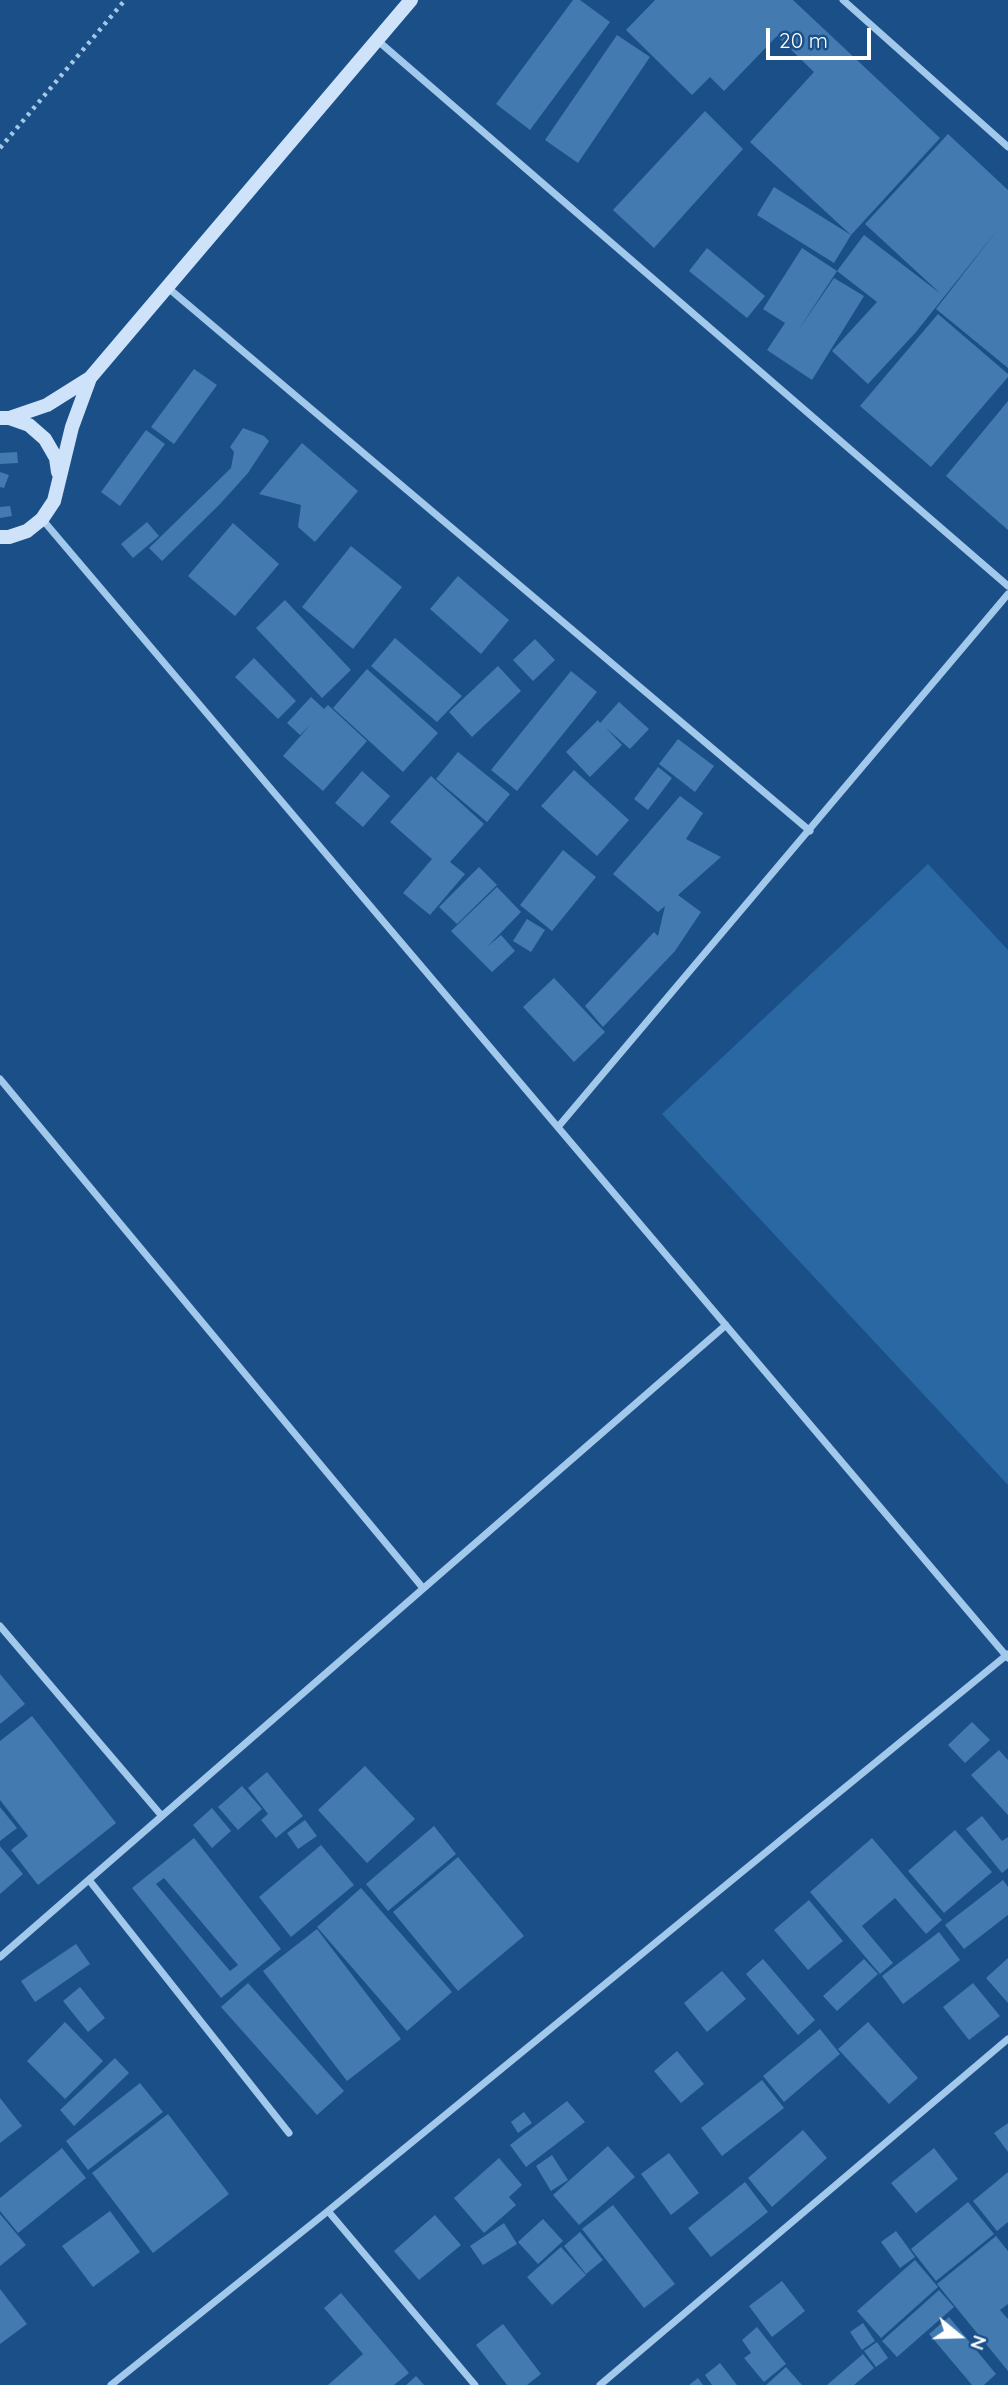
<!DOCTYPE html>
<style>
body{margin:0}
#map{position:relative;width:1008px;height:2385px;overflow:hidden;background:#1a5087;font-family:Quicksand,sans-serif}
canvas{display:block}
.north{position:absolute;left:924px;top:2301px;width:70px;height:70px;-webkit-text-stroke:5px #1a5087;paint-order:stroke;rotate:109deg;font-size:19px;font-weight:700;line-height:28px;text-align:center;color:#fff}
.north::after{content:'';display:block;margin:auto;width:24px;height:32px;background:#fff;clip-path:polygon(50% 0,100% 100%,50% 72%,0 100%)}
.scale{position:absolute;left:766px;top:28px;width:105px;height:32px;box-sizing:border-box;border:4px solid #fff;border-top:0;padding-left:9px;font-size:21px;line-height:24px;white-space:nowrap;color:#fff;-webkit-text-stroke:5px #1a5087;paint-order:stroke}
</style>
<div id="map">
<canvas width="1008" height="2385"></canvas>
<div class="north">N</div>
<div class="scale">20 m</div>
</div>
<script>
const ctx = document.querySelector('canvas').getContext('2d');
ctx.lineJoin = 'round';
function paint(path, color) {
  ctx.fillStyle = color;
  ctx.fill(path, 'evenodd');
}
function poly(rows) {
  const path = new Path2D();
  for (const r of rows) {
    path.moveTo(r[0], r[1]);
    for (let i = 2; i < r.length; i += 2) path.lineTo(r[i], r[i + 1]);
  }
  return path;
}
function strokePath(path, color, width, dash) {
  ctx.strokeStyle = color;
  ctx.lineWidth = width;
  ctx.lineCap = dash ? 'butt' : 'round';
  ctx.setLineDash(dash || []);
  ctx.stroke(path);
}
paint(poly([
 [928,864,1008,950,1008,1485,662,1114]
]), '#2a68a4');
paint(poly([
 [573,0,580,0,610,22,530,130,496,104],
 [655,0,793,0,940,138,851,235,750,142,814,72,777,36,724,91,710,77,692,95,626,30],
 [617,35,650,57,578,163,545,140],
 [705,111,743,149,654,248,613,210],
 [948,134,1008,190,1008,368,936,309,999,228,916,332,868,384,832,351,877,302,837,271,864,235,941,294,865,224],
 [774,187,851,235,834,263,757,215],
 [707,248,765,296,747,318,689,271],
 [802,248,837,271,797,332,834,278,864,296,812,380,767,350,785,323,763,309],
 [938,314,1008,374,1008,377,931,467,860,406],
 [194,369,217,385,174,444,151,427],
 [1008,401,1008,530,946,476],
 [243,428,264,436,269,441,248,473,220,504,162,561,149,548,231,468,234,452,230,447],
 [146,430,165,444,120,506,101,492],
 [302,443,358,491,315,542,298,527,301,505,259,494],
 [17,452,18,463,0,464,0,453],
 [0,472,9,475,4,488,0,487],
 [10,506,12,516,0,518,0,507],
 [147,522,159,536,133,558,121,544],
 [233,523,279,564,235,616,188,576],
 [351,546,402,587,353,649,302,607],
 [458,576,509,620,481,654,430,609],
 [285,600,351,670,322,698,256,628],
 [395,638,462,696,437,722,371,666],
 [535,639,555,660,533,681,513,660],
 [254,658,296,701,278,719,235,677],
 [498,666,521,691,472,737,449,712],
 [367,669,438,733,403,772,333,708],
 [571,671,597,692,517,791,491,770],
 [311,697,324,709,328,705,367,741,323,791,283,756,311,724,300,735,287,723],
 [619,702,649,729,630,749,606,728,622,745,590,777,566,752,598,720,600,723],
 [678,739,714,766,695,792,659,764],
 [458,752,510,794,487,822,436,779],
 [658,767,672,778,648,810,634,799],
 [574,770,629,820,597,856,541,806],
 [362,771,390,796,363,827,335,803],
 [431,776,484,824,450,862,465,874,430,915,403,893,432,859,390,822],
 [680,796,703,813,686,839,721,857,678,895,701,912,675,951,603,1027,585,1006,654,932,658,936,665,906,658,912,613,874],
 [563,850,596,877,552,931,520,905],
 [479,867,497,885,457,924,439,907],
 [497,887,521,912,487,947,501,935,515,951,492,972,451,931],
 [527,919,545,930,531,952,513,941],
 [554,978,605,1032,574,1062,523,1007],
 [0,1674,25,1704,0,1724],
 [32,1716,116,1823,38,1885,11,1850,28,1836,0,1800,0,1741],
 [972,1722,990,1740,965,1763,948,1745],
 [999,1750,1008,1760,1008,1815,971,1775],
 [365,1766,415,1819,367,1863,318,1810],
 [267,1772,303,1816,276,1838,261,1820,268,1814,248,1788],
 [242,1786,262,1809,238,1830,218,1807],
 [0,1807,17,1828,0,1841],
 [212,1808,231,1831,212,1848,193,1825],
 [982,1816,1002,1841,1008,1837,1008,1868,1002,1873,966,1829],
 [305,1820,317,1836,298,1849,287,1833],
 [434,1826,456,1854,388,1911,366,1884],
 [955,1830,992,1872,944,1913,908,1871],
 [194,1838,281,1949,221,1998,132,1888],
 [164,1878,238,1965,230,1971,156,1884],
 [872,1838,942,1920,926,1934,895,1898,862,1926,893,1963,880,1974,810,1892],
 [321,1845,354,1885,291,1937,259,1897],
 [0,1846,23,1874,0,1894],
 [458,1857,524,1936,458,1991,393,1912],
 [1003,1880,1008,1887,1008,1915,964,1949,945,1925],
 [361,1888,452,1992,407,2031,317,1927],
 [809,1900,843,1941,808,1970,774,1930],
 [317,1929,401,2039,347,2081,263,1971],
 [939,1932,960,1960,903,2004,882,1976],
 [76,1944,90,1964,35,2002,21,1981],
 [1008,1958,1008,2003,986,1978],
 [763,1959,815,2020,798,2035,746,1974],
 [864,1959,878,1974,837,2011,823,1996],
 [722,1971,746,1999,707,2032,684,2003],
 [248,1983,344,2091,317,2115,221,2007],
 [973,1983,1000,2016,969,2040,943,2007],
 [80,1987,105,2018,88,2032,63,2001],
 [65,2022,103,2061,65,2099,27,2061],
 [868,2022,918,2078,889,2104,838,2049],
 [820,2029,840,2054,784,2102,763,2076],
 [677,2051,704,2084,681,2103,654,2071],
 [115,2058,129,2073,74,2126,60,2110],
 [762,2080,784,2108,722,2156,701,2128],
 [140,2083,163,2112,88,2170,66,2141],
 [0,2098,22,2126,0,2143],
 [567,2101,585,2122,526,2167,510,2145],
 [524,2112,532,2123,518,2133,511,2122],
 [168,2114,229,2194,153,2253,92,2173],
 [1008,2123,1008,2152,994,2133],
 [803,2130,827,2158,772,2207,748,2178],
 [608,2146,635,2177,579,2225,553,2195],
 [62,2148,86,2178,18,2233,0,2211,0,2198],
 [934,2148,958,2179,916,2213,891,2183],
 [669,2153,699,2193,671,2215,641,2174],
 [552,2155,568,2180,551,2191,536,2166],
 [499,2158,522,2185,509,2197,516,2205,484,2233,454,2198],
 [1008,2172,1008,2222,997,2231,973,2201],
 [745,2182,768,2212,711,2257,688,2228],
 [968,2202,994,2234,936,2281,911,2249],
 [613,2205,675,2284,644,2308,582,2229],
 [110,2211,140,2252,93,2287,62,2246],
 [0,2214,26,2245,0,2266],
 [435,2215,461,2245,419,2280,394,2251],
 [543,2219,563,2241,538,2264,518,2242],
 [504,2223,517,2244,483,2265,470,2246],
 [896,2231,915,2257,900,2268,881,2242],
 [580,2232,603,2260,586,2274,564,2246],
 [996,2236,1008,2251,1008,2304,1000,2310,1008,2319,1008,2371,937,2284],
 [561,2247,586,2275,552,2305,527,2277],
 [915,2260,938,2287,881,2338,857,2311],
 [782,2281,805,2311,772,2337,749,2306],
 [0,2289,27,2324,0,2344],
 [939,2290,954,2307,897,2357,882,2341],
 [341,2293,409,2373,394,2385,328,2385,363,2354,324,2308],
 [949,2317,996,2374,984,2385,972,2385,929,2334],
 [863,2323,875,2341,862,2350,850,2332],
 [503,2324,541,2374,527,2385,507,2385,476,2345],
 [757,2327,786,2364,764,2382,744,2358,751,2353,742,2340],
 [877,2342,888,2358,876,2367,864,2351],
 [863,2354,874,2368,854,2385,827,2385],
 [720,2363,737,2385,712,2385,705,2375],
 [786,2367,802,2385,766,2385],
 [416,2376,424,2385,406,2385],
 [698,2378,703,2385,689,2385]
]), '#437ab0');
strokePath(poly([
 [0,148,125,0]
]), '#a2c8ec', 4.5, [3.5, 5]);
strokePath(poly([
 [843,0,1008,147],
 [377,40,1008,586],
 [167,287,810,831],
 [42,519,1008,1658],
 [0,1079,423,1588],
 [558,1127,1008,594],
 [0,1626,161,1815],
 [89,1880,289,2133],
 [0,1957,726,1325],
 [328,2211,475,2385],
 [111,2385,328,2211,1008,1654],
 [600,2385,1008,2039]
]), '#a2c8ec', 7);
strokePath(poly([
 [0,418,9,418,47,405,90,378,411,0],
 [9,418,29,425,45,439,56,458,58,472],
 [0,537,9,537,27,531,42,519,54,501,72,427,90,378]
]), '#cee3f9', 14);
</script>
